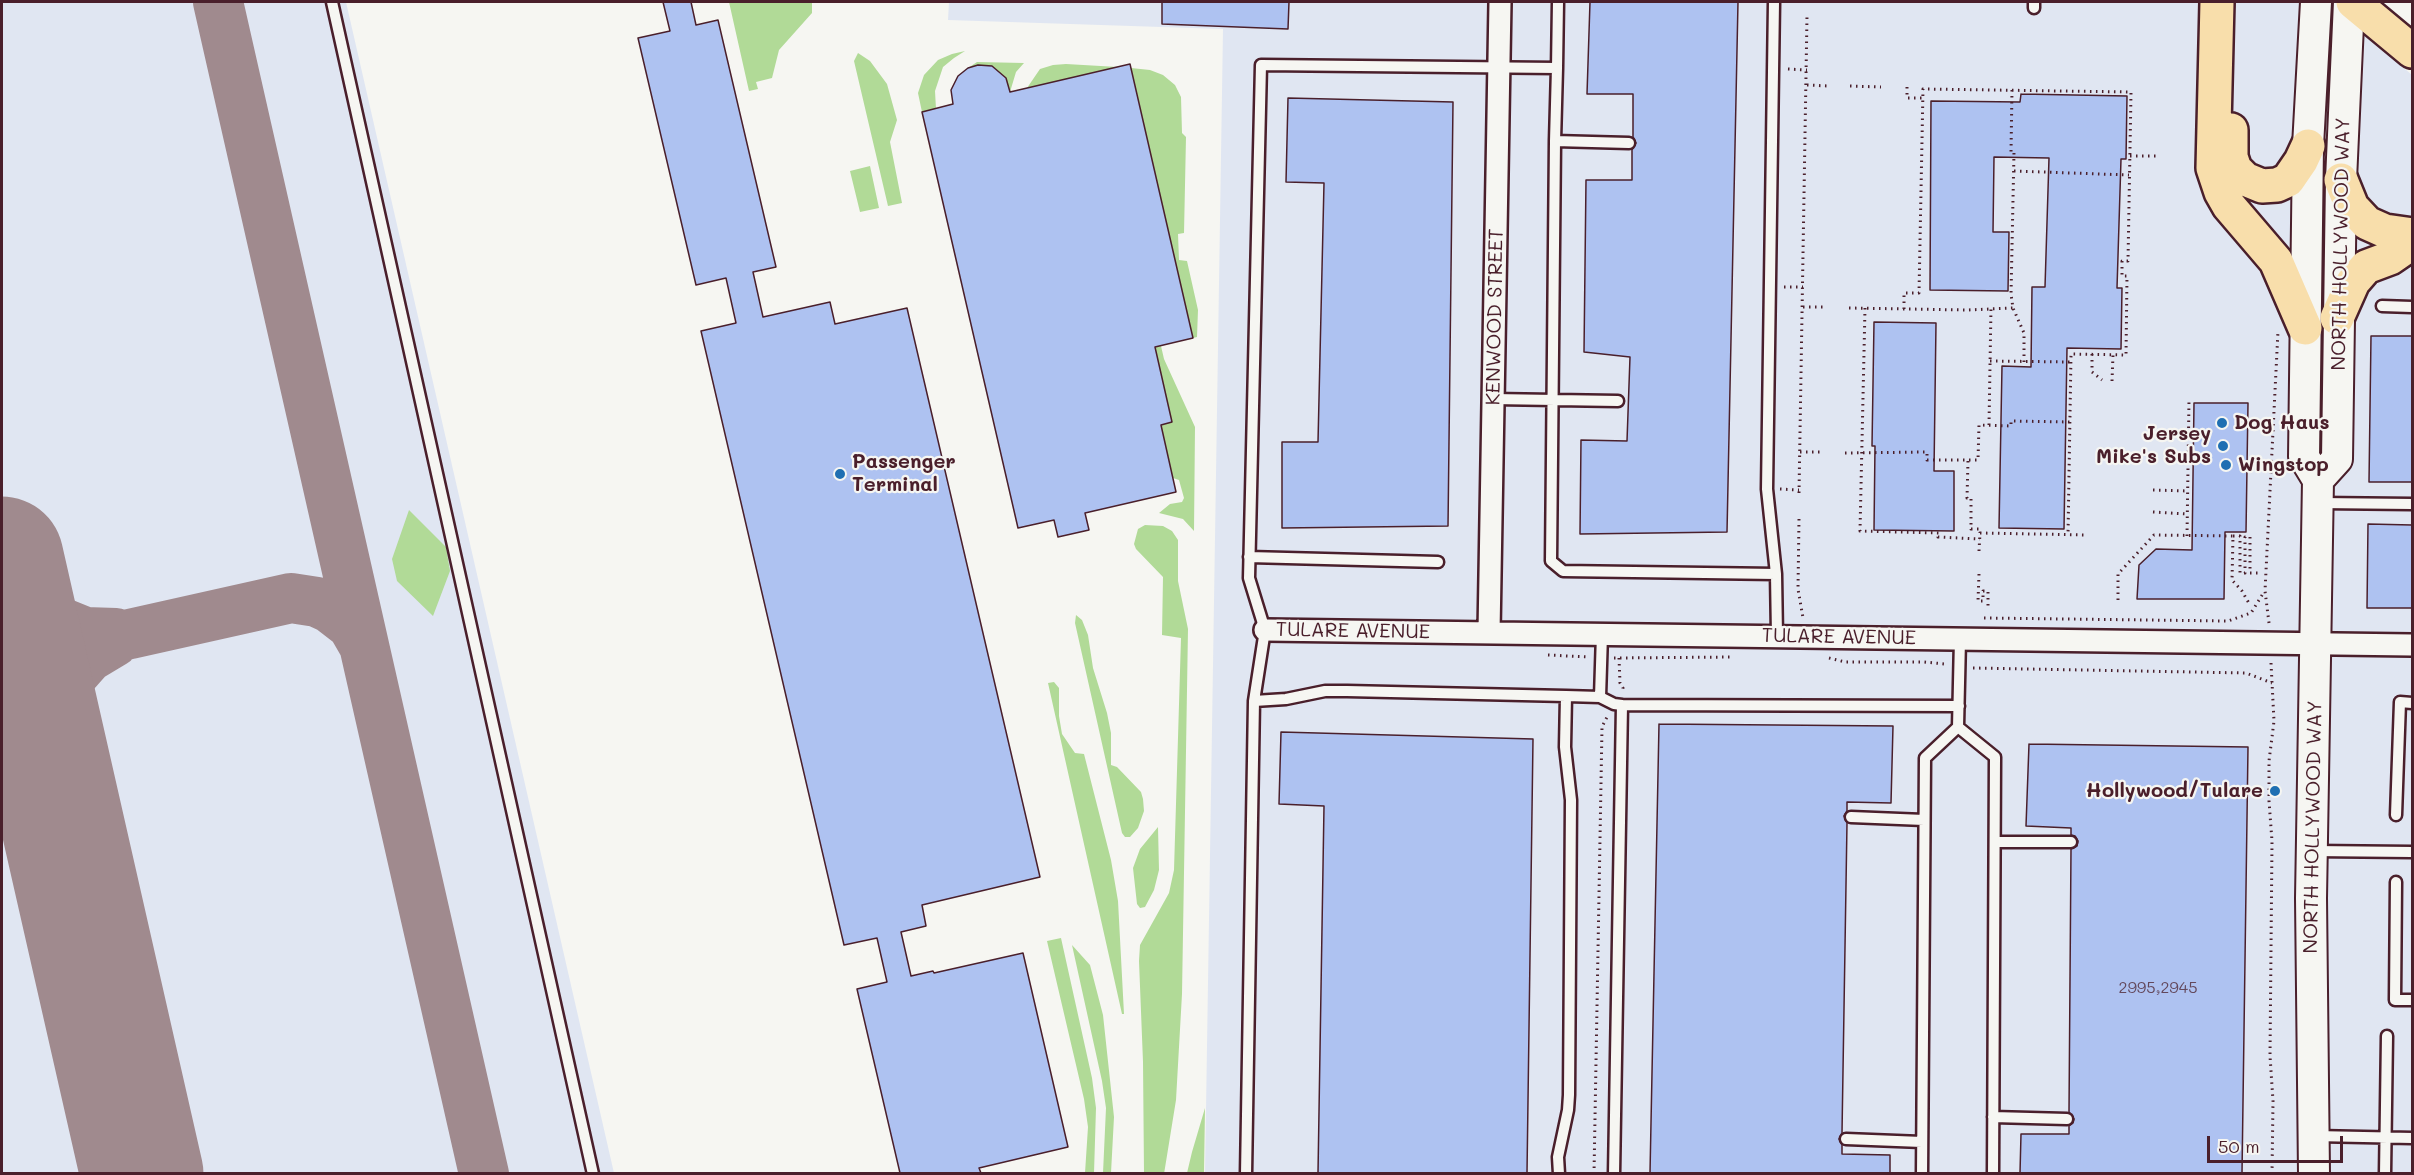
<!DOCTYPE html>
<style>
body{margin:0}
#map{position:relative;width:2414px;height:1175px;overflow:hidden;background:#f6f6f2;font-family:Mali,sans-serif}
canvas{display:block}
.frame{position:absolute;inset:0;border:3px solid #4a1f2b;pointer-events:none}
.scale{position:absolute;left:2207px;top:1136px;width:136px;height:27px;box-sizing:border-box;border:3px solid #4a1f2b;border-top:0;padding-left:8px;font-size:18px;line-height:21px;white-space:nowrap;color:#4a1f2b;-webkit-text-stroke:4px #f6f6f2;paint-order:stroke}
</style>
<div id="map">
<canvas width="2414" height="1175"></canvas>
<div class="frame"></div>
<div class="scale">50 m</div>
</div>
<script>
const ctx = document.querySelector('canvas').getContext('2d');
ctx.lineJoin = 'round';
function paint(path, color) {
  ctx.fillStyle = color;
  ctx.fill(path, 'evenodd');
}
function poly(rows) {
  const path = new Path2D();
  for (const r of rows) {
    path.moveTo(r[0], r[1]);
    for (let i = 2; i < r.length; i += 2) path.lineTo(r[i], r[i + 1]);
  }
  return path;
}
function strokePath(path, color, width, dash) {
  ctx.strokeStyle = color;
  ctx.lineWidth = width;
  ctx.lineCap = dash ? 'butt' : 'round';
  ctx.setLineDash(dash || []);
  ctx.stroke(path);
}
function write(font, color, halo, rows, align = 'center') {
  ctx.font = font + ' Mali,sans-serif';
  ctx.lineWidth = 4.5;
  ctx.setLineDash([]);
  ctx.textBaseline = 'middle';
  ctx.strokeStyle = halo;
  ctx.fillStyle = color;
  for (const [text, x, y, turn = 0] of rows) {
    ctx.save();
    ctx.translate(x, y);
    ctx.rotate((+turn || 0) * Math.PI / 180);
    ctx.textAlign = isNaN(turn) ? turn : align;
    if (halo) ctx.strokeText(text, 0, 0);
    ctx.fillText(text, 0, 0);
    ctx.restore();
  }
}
paint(poly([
 [2,2,346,2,614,1173,2,1174],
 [949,2,2326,2,2412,75,2412,1173,1205,1173,1223,29,948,20]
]), '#e0e6f2');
paint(poly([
 [729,2,812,2,812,13,779,50,772,78,756,82,758,89,749,91],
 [965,51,954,58,943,67,935,91,936,109,922,112,918,93,924,75,938,60,952,54],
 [858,53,870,61,887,84,897,120,890,142,902,203,888,206,854,61],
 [977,62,1024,63,1016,72,1010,92,1006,78,992,66,978,65,968,68],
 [1053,65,1066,64,1118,67,1027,88,1040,69],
 [1131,68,1150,70,1163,75,1175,85,1181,97,1182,133,1186,137,1184,233,1178,234,1179,260,1187,261,1198,310,1197,337,1193,338],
 [870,166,879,208,860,212,850,171],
 [1161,346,1164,359,1195,427,1194,531,1183,519,1159,513,1170,504,1182,502,1184,498,1179,480,1173,478,1161,425,1172,422,1155,347],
 [409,510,446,547,450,571,433,616,397,581,392,559],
 [1145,525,1163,526,1172,531,1178,540,1178,581,1188,629,1182,994,1176,1100,1164,1174,1144,1173,1143,1062,1139,961,1140,945,1169,893,1174,870,1181,638,1162,635,1163,577,1136,549,1134,544,1138,529],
 [1076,615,1082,620,1088,635,1093,668,1107,713,1111,733,1111,765,1117,767,1141,792,1143,799,1144,811,1138,828,1130,837,1125,837,1122,833,1075,623],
 [1054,682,1059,688,1059,716,1062,734,1075,753,1084,754,1111,860,1118,901,1124,1014,1122,1014,1048,683],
 [1158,827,1159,870,1154,890,1145,907,1140,908,1137,904,1133,868,1140,849],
 [1061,938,1092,1078,1096,1108,1094,1173,1085,1173,1088,1127,1084,1099,1047,941],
 [1072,945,1090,965,1103,1015,1114,1117,1111,1173,1103,1173,1106,1108,1102,1081],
 [1205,1108,1204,1173,1187,1173,1192,1152]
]), '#b1da97');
strokePath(poly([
 [218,2,484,1174],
 [2,550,26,596,48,617,85,632,116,633],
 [2,666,130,634,291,598,317,602,330,608,352,625,363,644],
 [2,710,26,733,51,777],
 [51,777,53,721,66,683,89,657,114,642]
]), '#a08a8e', 50);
strokePath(poly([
 [2,558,142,1174]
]), '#a08a8e', 123);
const building = poly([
 [663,2,691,2,696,25,718,20,776,267,753,272,763,317,830,302,835,324,907,308,1040,877,922,905,926,926,901,932,911,976,933,971,934,973,1023,953,1068,1147,979,1168,981,1173,900,1173,857,989,887,982,877,938,844,945,701,331,736,323,726,278,696,285,638,38,670,31,663,2],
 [1162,2,1289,2,1288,29,1162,24,1162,2],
 [1590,2,1738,2,1727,532,1580,534,1581,440,1627,441,1630,357,1584,352,1586,180,1632,180,1632,150,1636,143,1633,137,1633,94,1587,94,1590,2],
 [1130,64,1193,338,1155,347,1172,422,1161,425,1176,492,1085,513,1089,530,1058,537,1054,520,1018,528,922,112,953,104,951,90,958,76,968,68,978,65,992,66,1006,78,1010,92,1130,64],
 [2021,94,2127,96,2126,159,2121,159,2117,288,2122,288,2121,349,2067,348,2064,529,1999,528,2002,366,2031,367,2032,287,2045,287,2049,158,1994,157,1993,232,2009,232,2008,291,1930,290,1931,101,2020,102,2021,94],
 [1288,98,1453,102,1448,526,1282,528,1282,442,1318,442,1324,183,1286,182,1288,98],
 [1874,322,1936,323,1934,471,1954,471,1954,531,1874,530,1875,446,1872,446,1874,322],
 [2371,336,2412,336,2412,482,2369,482,2371,336],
 [2194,403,2248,403,2246,532,2225,532,2224,599,2137,599,2139,565,2156,549,2192,550,2194,403],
 [2368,524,2412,525,2412,608,2367,608,2368,524],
 [1659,724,1893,726,1891,803,1847,802,1847,811,1844,816,1847,823,1842,1133,1839,1139,1842,1145,1842,1154,1890,1155,1890,1173,1650,1173,1659,724],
 [1281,732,1533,739,1527,1173,1318,1173,1324,806,1279,804,1281,732],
 [2029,744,2248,747,2242,1173,2020,1173,2021,1134,2069,1134,2069,1126,2073,1123,2074,1119,2069,1112,2071,849,2077,846,2078,841,2075,836,2071,835,2071,828,2026,826,2029,744]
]);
paint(building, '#aec2f1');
strokePath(building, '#4a1f2b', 1.5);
const service = poly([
 [332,2,593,1174],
 [1774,2,1767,489,1776,574,1777,636],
 [2034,8,2034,2],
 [1557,68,1555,141,1629,143],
 [1555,141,1551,561,1563,571,1776,574],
 [2382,306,2412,307],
 [1493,399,1618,401],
 [2320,503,2412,504],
 [1249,557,1438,562],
 [1960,639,1958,727,1995,757,1993,1174],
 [1600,697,1614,704,1622,705,1614,1174],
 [1254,701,1286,699,1325,691,1347,691,1566,696],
 [1622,705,1959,706],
 [2396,815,2400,702,2412,703],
 [1851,817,1924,820],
 [1995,842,2071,842],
 [2313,851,2412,852],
 [2396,882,2395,1000,2412,1000],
 [1993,1117,2067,1119],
 [2315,1136,2412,1138],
 [1846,1139,1922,1142],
 [1246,1174,1254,701,1265,630,1249,578,1261,65,1557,68,1558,2],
 [1559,1174,1558,1157,1568,1110,1569,1095,1571,800,1565,747,1566,696,1600,697,1602,634],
 [1922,1174,1925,758,1958,727],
 [2385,1174,2387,1036]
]);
const minor = poly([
 [1265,630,2412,645],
 [1489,632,1500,2]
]);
const secondary = poly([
 [2318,480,2337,459,2341,180,2349,2],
 [2314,1174,2311,898,2318,480,2304,457,2308,146,2316,2]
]);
const primary = poly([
 [2217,2,2213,168,2221,192,2229,206,2276,261,2305,328],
 [2353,2,2412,51],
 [2231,130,2231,157,2235,169,2245,179,2262,186,2277,185,2288,180,2301,161,2308,146],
 [2341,180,2352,207,2367,223,2385,231,2412,235],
 [2337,318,2353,282,2366,267,2390,258,2412,243]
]);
strokePath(service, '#4a1f2b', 15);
strokePath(minor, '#4a1f2b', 26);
strokePath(secondary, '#4a1f2b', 34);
strokePath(primary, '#4a1f2b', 38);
strokePath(poly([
 [1788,69,1807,70],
 [1807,85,1828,86],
 [1850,86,1881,87],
 [1907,87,1907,98,1923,98],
 [2012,90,2011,152,2014,152,2011,294,2013,308,2024,333,2024,362],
 [2130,156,2160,156],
 [2014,171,2129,175],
 [1784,287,1803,287],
 [1803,307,1823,307],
 [1849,308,1967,310,2013,308],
 [1865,308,1860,531,1939,533,1938,537,1980,539],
 [1904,309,1904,293,1919,293,1923,89,2131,92,2128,261,2122,261,2122,276,2127,276,2126,355,2071,354,2068,535],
 [2092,354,2092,372,2102,380],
 [1990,361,2071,362],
 [2112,381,2113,355],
 [1989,425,1991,307],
 [2155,435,2189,436],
 [1800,452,1821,452],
 [1845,453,1927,452,1927,460,1978,460,1979,425,2011,426,2011,421,2070,422],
 [1968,461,1967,498,1971,498,1971,529,1980,529,1980,533],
 [1780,489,1799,490],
 [2153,490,2188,491],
 [1799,493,1807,16],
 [2153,512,2187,514],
 [1799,519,1798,589,1803,618],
 [2187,536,2189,400],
 [2233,536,2240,536,2240,573,2245,573,2245,537,2250,537,2250,573,2259,573],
 [1979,551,1980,533,2087,535],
 [1979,574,1978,601,1983,601,1983,591,1988,591,1988,608],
 [2118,600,2118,574,2154,535,2233,536,2232,580,2242,591,2250,605],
 [1984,618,2228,621,2251,613,2264,592],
 [2269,623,2265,591,2278,331],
 [1548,655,1589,657],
 [1614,658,1733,657],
 [1619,658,1620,683,1623,688,1622,691],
 [1829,658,1845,662,1924,662,1945,664],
 [2271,663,2274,721,2269,761,2269,801,2272,841,2270,1056,2273,1101,2272,1174],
 [1973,668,2246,673,2272,683],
 [1594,1174,1602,727,1607,717]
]), '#4a1f2b', 3, [1.5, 4.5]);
strokePath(service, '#f6f6f2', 10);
strokePath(minor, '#f6f6f2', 21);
strokePath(secondary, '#f6f6f2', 30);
strokePath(primary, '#f8deab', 33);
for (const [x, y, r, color] of [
 [2222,423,6,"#1f6fb2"],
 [2223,446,6,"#1f6fb2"],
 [2226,465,6,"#1f6fb2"],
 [840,474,6,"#1f6fb2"],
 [2275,791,6,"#1f6fb2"]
]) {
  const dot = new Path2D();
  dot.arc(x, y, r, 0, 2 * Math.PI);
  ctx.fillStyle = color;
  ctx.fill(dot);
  strokePath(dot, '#f6f6f2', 2);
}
write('16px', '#63485c', null, [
 ["2995,2945",2158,988]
]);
write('20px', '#4a1f2b', '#f6f6f2', [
 ["NORTH HOLLYWOOD WAY",2341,244,-89],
 ["KENWOOD STREET",1495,317,-89],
 ["TULARE AVENUE",1353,631,1],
 ["TULARE AVENUE",1839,637,1],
 ["NORTH HOLLYWOOD WAY",2313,827,-89]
]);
write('bold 20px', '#4a1f2b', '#f6f6f2', [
 ["Dog Haus",2234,423],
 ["Jersey",2211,434,"right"],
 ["Mike's Subs",2211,457,"right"],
 ["Passenger",852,462],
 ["Terminal",852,485],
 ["Wingstop",2238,465],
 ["Hollywood/Tulare",2263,791,"right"]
], 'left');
</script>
